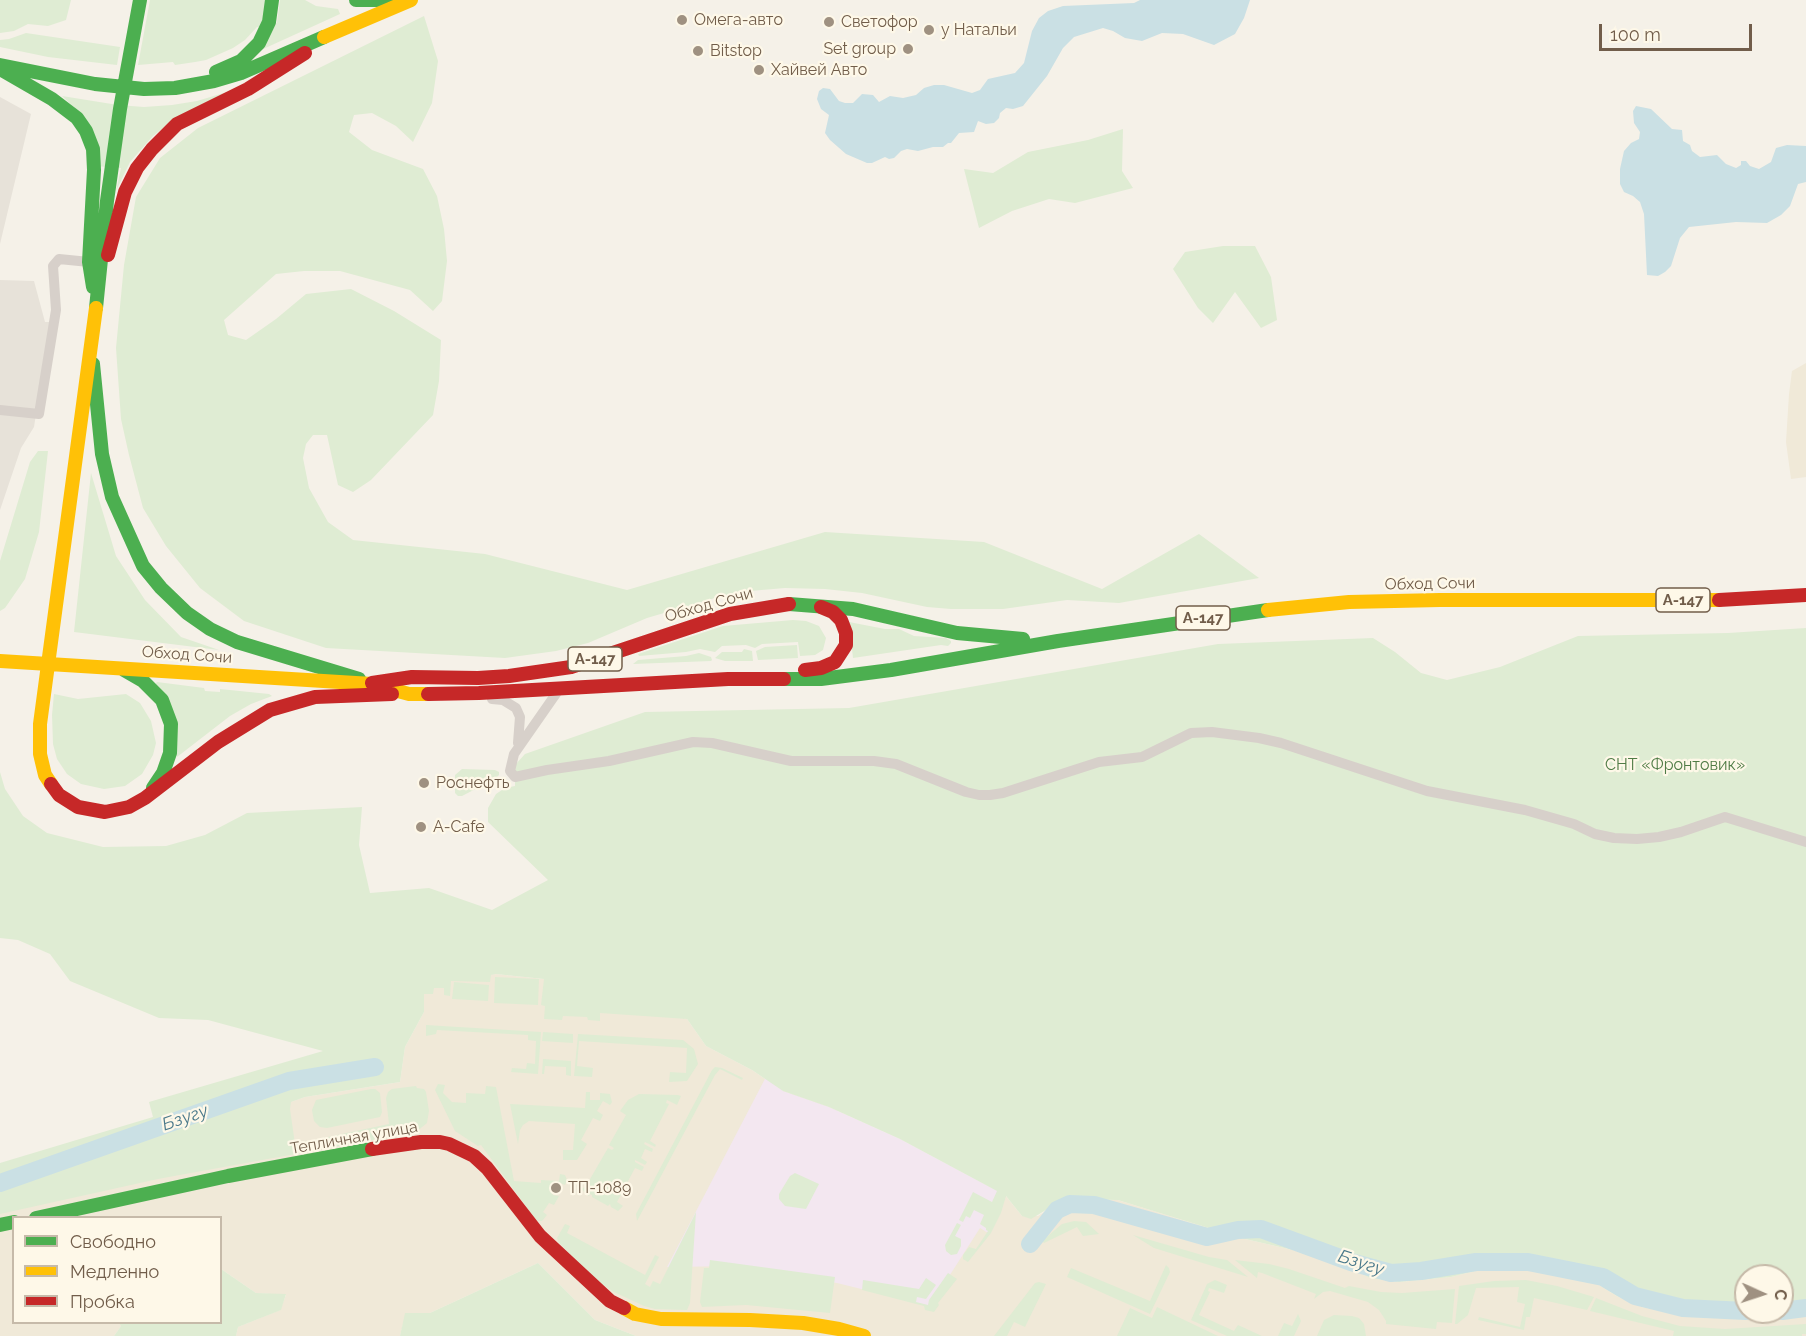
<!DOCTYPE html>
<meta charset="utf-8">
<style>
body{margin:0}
#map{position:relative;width:1806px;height:1336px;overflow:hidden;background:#f5f1e8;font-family:Raleway,sans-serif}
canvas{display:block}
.legend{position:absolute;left:12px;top:1216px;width:210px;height:108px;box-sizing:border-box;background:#fef8e8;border:2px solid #c6baa9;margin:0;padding:8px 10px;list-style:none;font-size:18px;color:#715d4a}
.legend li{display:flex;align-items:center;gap:12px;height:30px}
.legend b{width:30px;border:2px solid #c6baa9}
.north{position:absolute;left:1734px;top:1264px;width:60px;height:60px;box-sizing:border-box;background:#fef8e8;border:2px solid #c6baa9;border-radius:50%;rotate:93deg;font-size:16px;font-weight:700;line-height:24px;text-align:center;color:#715d4a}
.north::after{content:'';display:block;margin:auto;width:21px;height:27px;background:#9f9181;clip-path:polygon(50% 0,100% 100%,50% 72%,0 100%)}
.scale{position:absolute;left:1599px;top:24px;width:153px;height:27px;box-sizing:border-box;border:3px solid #715d4a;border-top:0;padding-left:8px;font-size:18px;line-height:21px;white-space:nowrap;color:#715d4a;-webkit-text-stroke:4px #fef8e8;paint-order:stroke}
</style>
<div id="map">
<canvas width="1806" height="1336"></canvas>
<ul class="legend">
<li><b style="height:8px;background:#4caf50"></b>Свободно</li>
<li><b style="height:8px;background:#ffc107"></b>Медленно</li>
<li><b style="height:8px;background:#c62828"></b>Пробка</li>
</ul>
<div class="north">С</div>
<div class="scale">100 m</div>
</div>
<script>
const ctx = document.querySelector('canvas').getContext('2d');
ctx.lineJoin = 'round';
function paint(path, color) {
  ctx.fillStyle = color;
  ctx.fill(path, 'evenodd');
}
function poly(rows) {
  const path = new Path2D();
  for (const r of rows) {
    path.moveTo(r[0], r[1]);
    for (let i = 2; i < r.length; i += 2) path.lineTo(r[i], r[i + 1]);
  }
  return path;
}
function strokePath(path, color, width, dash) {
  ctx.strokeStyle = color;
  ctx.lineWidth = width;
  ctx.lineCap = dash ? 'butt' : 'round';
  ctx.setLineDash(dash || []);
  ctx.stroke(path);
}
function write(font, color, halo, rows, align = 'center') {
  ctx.font = font + ' Raleway,sans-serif';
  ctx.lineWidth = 4.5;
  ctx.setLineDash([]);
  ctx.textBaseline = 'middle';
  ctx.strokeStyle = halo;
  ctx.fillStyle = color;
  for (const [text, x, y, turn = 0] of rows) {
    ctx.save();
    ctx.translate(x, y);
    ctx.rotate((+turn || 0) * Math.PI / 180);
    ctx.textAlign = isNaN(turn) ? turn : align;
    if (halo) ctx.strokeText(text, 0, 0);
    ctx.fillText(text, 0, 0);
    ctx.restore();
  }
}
paint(poly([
 [1806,363,1806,477,1791,479,1786,442,1789,394,1792,371],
 [496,974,544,979,687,1019,706,1046,752,1070,783,1091,829,1107,1005,1195,1022,1216,1038,1216,1064,1199,1118,1200,1241,1238,1293,1250,1353,1269,1371,1278,1399,1282,1451,1277,1475,1271,1504,1269,1537,1271,1596,1283,1617,1296,1642,1307,1694,1316,1737,1318,1786,1316,1806,1313,1806,1336,636,1336,595,1320,538,1263,430,1313,406,1313,400,1336,236,1336,238,1327,280,1310,286,1295,256,1293,221,1269,220,1218,14,1218,14,1322,119,1322,121,1326,114,1336,0,1336,0,1204,305,1097,400,1082,405,1047,424,1012,424,990,453,980]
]), '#f0e9d8');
paint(poly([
 [0,97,31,114,0,244],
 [0,280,34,281,45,322,53,322,43,369,34,427,21,448,0,510]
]), '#e7e2d9');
paint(poly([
 [767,1075,783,1091,829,1107,900,1139,1005,1195,988,1233,980,1228,930,1306,837,1283,738,1266,667,1267]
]), '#f3e7f0');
paint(poly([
 [0,0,71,0,66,20,48,26,28,24,14,31,0,33],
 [150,0,267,0,265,15,259,27,257,27,245,40,233,48,206,60,195,62,175,65,173,62,138,65],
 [280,0,305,0,316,6,338,9,340,14,261,50,277,22],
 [424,16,438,61,432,103,413,142,396,126,372,113,354,115,349,132,372,150,423,169,437,196,444,229,447,261,442,301,433,311,410,290,340,271,304,271,276,274,224,320,228,335,246,340,276,319,306,294,351,289,394,311,441,340,439,381,433,415,371,480,353,492,338,485,327,435,313,435,306,444,303,458,309,488,328,522,353,540,485,554,627,590,825,532,984,542,1102,589,1199,534,1259,578,1119,603,1067,600,1003,609,951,609,927,607,862,593,825,589,785,588,750,591,715,598,647,618,588,643,556,651,505,658,326,648,244,621,200,588,166,546,143,508,129,455,121,419,116,348,124,265,136,197,160,158,198,128],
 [26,33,120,47,117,65,48,57,0,47,0,40,9,39],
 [227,92,228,93,172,121,153,136,130,162,116,191,121,168,95,166,80,113,62,96,118,105,144,107,172,105,197,101],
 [1123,129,1122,171,1133,188,1075,203,1049,199,1012,211,979,228,964,169,993,173,1028,152,1088,140],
 [1223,246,1255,246,1271,277,1277,320,1261,328,1235,292,1213,323,1198,308,1173,269,1185,252],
 [38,451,48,451,39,532,25,579,5,608,0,611,0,561,30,462],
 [91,473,116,556,145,600,181,637,219,650,74,632],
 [793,620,806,621,819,626,826,638,823,650,815,655,800,656,798,642,762,644,755,648,746,645,722,646,715,652,700,649,686,652,639,656,638,654,723,626],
 [849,622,885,629,899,629,914,636,946,638,951,641,951,643,948,646,941,645,853,658],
 [1806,628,1806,1313,1786,1316,1737,1318,1694,1316,1642,1307,1617,1296,1596,1283,1537,1271,1504,1269,1475,1271,1451,1277,1399,1282,1370,1278,1353,1269,1293,1250,1241,1238,1118,1200,1064,1199,1031,1219,1022,1216,1006,1196,1001,1213,991,1233,968,1262,963,1259,963,1255,969,1247,976,1249,988,1231,986,1230,986,1228,980,1224,984,1215,974,1210,970,1218,966,1216,963,1222,959,1220,973,1192,992,1202,997,1191,900,1139,829,1107,783,1091,752,1070,706,1046,687,1019,600,1013,600,1021,588,1020,587,1017,563,1016,562,1020,544,1019,545,1006,541,1005,544,979,496,974,491,975,490,982,451,981,450,996,444,995,444,988,434,988,433,994,424,994,424,1012,405,1047,400,1082,305,1097,291,1102,290,1109,295,1144,389,1124,386,1098,388,1092,392,1089,416,1086,417,1088,424,1089,426,1092,429,1111,427,1123,416,1132,158,1179,0,1214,0,1163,153,1117,149,1102,323,1051,208,1020,159,1018,70,981,50,954,18,940,0,938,0,772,5,789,23,816,47,833,103,847,166,846,205,835,247,813,362,807,359,845,370,893,429,888,492,910,548,880,488,822,488,808,496,794,505,788,515,786,515,765,525,754,645,712,849,708,1218,644,1373,638,1395,652,1421,673,1447,680,1500,667,1578,636,1728,633],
 [1746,1276,1782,1276,1782,1312,1746,1312],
 [797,645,798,658,758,660,756,651,765,647],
 [744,649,752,651,753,661,725,661,715,658,722,652,742,652],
 [699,653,711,657,712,660,711,661,633,664,638,660,686,656],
 [157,682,204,688,205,691,220,692,220,689,269,694,272,696,251,704,230,716,177,757,177,725,154,686],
 [54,694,78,699,126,694,140,703,151,721,156,743,153,755,142,774,125,786,104,789,81,784,67,774,57,759,53,744,52,715],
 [462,769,495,770,499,772,499,775,495,779,462,796,458,796,455,793,455,775],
 [495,977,539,979,538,1005,494,1003],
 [454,982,489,985,488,1001,452,999],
 [426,1025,541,1032,538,1074,511,1072,512,1068,526,1069,527,1063,535,1064,536,1041,528,1040,528,1035,437,1030,436,1034,426,1036],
 [543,1032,573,1034,573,1043,542,1041],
 [578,1034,683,1040,694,1049,698,1064,687,1081,669,1082,670,1072,686,1073,687,1048,579,1041,577,1066,593,1068,592,1077,574,1076],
 [543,1059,571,1061,571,1076,566,1075,566,1067,545,1066,544,1074,542,1074],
 [715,1067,722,1068,743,1078,742,1080,720,1069,715,1075,637,1221,636,1214,712,1070],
 [438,1084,445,1085,443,1093,452,1102,466,1103,466,1093,485,1094,486,1086,496,1087,514,1181,541,1183,541,1180,559,1181,560,1174,565,1175,567,1180,565,1185,557,1182,551,1190,553,1195,559,1196,554,1205,549,1203,543,1212,547,1215,542,1221,537,1221,481,1145,478,1146,455,1131,435,1090],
 [371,1089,375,1089,380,1093,382,1112,380,1117,327,1128,320,1127,314,1121,312,1110,316,1100],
 [586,1092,590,1092,590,1100,600,1100,600,1093,610,1094,612,1102,610,1105,603,1101,597,1111,603,1115,600,1121,593,1118,581,1140,587,1144,577,1160,563,1160,563,1150,573,1150,575,1124,529,1121,523,1125,520,1130,518,1144,510,1104,585,1108],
 [639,1094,678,1095,681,1096,677,1105,667,1100,666,1103,669,1104,650,1141,656,1145,655,1147,645,1142,644,1144,653,1149,652,1152,645,1149,641,1158,647,1162,645,1165,635,1160,635,1162,644,1167,642,1171,635,1168,617,1202,623,1206,618,1211,611,1207,610,1204,608,1206,592,1197,592,1195,590,1194,589,1196,586,1194,582,1189,586,1186,608,1148,612,1150,614,1148,609,1145,626,1115,620,1111,628,1100],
 [795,1173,819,1184,806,1209,785,1206,779,1199,779,1194,790,1176],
 [696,1212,690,1303,687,1310,655,1309,644,1306,614,1292,602,1284,577,1261,559,1243,557,1238,565,1224,570,1226,567,1233,645,1275,655,1255,659,1257,645,1284,650,1287,653,1281,660,1284],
 [1074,1221,1086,1222,1099,1234,1083,1236,1077,1227,1044,1243,1042,1241,1062,1224],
 [957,1223,961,1225,955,1236,961,1239,961,1246,957,1254,951,1255,946,1251,945,1245],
 [1133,1235,1209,1257,1227,1260,1248,1277,1154,1248],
 [710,1260,835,1277,830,1313,746,1305,702,1307,700,1302,704,1268,709,1268],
 [1235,1260,1269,1264,1289,1269,1345,1288,1349,1286,1381,1292,1402,1293,1455,1289,1452,1323,1437,1322,1436,1329,1386,1324,1386,1321,1379,1310,1368,1302,1330,1291,1323,1292,1314,1299,1316,1294,1262,1273,1258,1272,1257,1278],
 [538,1263,595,1320,636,1336,400,1336,405,1313,430,1313],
 [1166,1265,1169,1268,1170,1272,1150,1314,1067,1277,1071,1268,1150,1301],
 [221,1269,256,1293,286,1294,281,1310,238,1327,236,1336,114,1336,121,1326,119,1323,220,1322],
 [948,1273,957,1279,938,1303,939,1305,934,1312,925,1310,924,1306,862,1290,863,1280,919,1289,926,1278,936,1285,926,1299,917,1297,916,1302,928,1305,929,1300],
 [1215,1280,1227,1285,1224,1293,1209,1288,1208,1291,1210,1292,1199,1315,1234,1331,1238,1325,1262,1336,1227,1336,1191,1320,1207,1284],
 [1526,1280,1557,1286,1594,1297,1587,1310,1534,1298,1530,1317,1526,1317,1524,1330,1478,1320,1479,1317,1520,1327,1525,1304,1517,1302,1519,1287,1476,1288,1468,1315,1457,1324,1455,1324,1459,1286,1494,1281],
 [1039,1282,1046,1284,1025,1327,1014,1322,1007,1336,994,1336,1035,1283],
 [1596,1298,1642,1316,1680,1326,1725,1329,1806,1324,1806,1334,1802,1334,1802,1336,1673,1336,1674,1331,1590,1311],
 [1157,1307,1218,1336,1117,1336,1130,1308,1152,1318],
 [1298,1314,1301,1321,1294,1336,1278,1336,1284,1323,1292,1326],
 [1334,1315,1352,1316,1359,1318,1364,1324,1366,1336,1317,1336,1324,1320]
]), '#dfecd3');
paint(poly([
 [1140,0,1250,0,1244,18,1235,34,1214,45,1183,34,1162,33,1142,41,1125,38,1113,31,1103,28,1074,37,1063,48,1047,76,1023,106,1013,109,1006,108,1000,113,999,118,994,123,986,124,978,121,974,132,959,133,951,143,948,143,943,147,933,147,918,151,907,149,901,151,894,158,889,159,885,157,872,163,867,163,846,154,830,140,825,133,829,115,821,109,817,99,819,91,823,88,830,89,839,101,845,103,853,103,862,94,873,95,879,102,890,96,903,98,916,95,924,88,934,85,944,85,972,93,980,90,988,79,1015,73,1024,63,1032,31,1039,18,1048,11,1063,6,1134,3],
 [1636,106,1651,109,1672,129,1682,130,1683,141,1690,145,1692,151,1700,157,1717,155,1726,164,1736,168,1741,165,1741,161,1746,161,1750,166,1759,169,1771,162,1776,148,1787,145,1806,146,1806,182,1798,184,1790,206,1781,215,1767,223,1736,222,1689,227,1680,238,1671,266,1665,272,1658,276,1647,275,1644,214,1640,202,1633,196,1624,192,1620,184,1620,169,1624,151,1631,143,1639,139,1640,132,1634,123,1633,111]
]), '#cae0e4');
strokePath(poly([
 [0,1183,289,1081,375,1067],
 [1030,1244,1057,1210,1070,1204,1094,1205,1207,1237,1238,1230,1261,1229,1351,1262,1391,1273,1421,1271,1476,1262,1528,1262,1603,1277,1635,1296,1683,1308,1746,1311],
 [1782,1311,1806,1308]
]), '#cae0e4', 18);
strokePath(poly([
 [0,410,39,414,56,310,53,266,59,259,89,262],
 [560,688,514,754,510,771,515,777,547,770,609,761,693,742,712,743,791,761,874,761,896,764,966,792,979,795,990,795,1003,793,1099,762,1142,757,1191,733,1212,732,1259,738,1281,743,1427,791,1525,810,1574,824,1595,834,1614,838,1637,839,1659,837,1681,832,1725,817,1806,842],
 [492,699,503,700,516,708,520,717,518,743]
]), '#d7d0ca', 10);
strokePath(poly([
 [356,0,398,0],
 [0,65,95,84,144,89,175,88,214,81,241,73,324,37],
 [2,70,52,99,77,118,86,131,93,149,94,170,89,262,93,287],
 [216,72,241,61,259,43,269,22,272,0],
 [96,308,107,201,120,109,140,0],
 [93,364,102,454,112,497,143,566,161,588,187,613,210,629,237,642,359,679],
 [789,604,853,609,957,633,1023,639],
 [124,670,143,681,162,700,171,724,170,753,163,773,153,788],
 [784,679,821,679,891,670,1058,641,1268,610],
 [36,1218,228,1176,372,1149],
 [0,1225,14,1222]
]), '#4caf50', 14);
strokePath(poly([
 [324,37,411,0],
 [1268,610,1349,602,1440,600,1719,600],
 [0,661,372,684,409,694,428,694],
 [51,784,45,775,40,754,40,724,96,308],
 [624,1308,635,1314,661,1319,750,1320,803,1323,839,1329,864,1336]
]), '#ffc107', 14);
strokePath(poly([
 [108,255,125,192,137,168,152,149,177,124,248,89,305,53],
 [1719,600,1806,595],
 [805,670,821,668,835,662,846,645,846,633,841,620,833,612,821,607],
 [372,683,412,677,478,678,509,676,571,667,730,614,789,604],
 [428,694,479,693,728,679,784,679],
 [51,784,59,795,78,807,105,812,129,807,145,798,218,742,270,710,315,697,392,694],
 [372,1149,421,1142,440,1142,449,1144,474,1156,487,1168,540,1236,610,1301,624,1308]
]), '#c62828', 14);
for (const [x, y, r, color] of [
 [682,20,6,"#9f9181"],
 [829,22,6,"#9f9181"],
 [929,30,6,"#9f9181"],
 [908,49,6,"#9f9181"],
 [698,51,6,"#9f9181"],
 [759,70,6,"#9f9181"],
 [424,783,6,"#9f9181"],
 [421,827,6,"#9f9181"],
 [556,1188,6,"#9f9181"]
]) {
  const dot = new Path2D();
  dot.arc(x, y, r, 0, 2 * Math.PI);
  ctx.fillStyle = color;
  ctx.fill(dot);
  strokePath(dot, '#fef8e8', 2);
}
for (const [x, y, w] of [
 [1683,600,54],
 [1203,618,54],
 [595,659,54]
]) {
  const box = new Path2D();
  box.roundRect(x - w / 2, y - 12, w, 24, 4.5);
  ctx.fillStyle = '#fef8e8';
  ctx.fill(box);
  strokePath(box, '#715d4a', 1.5);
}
write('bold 15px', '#715d4a', null, [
 ["А-147",1683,600],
 ["А-147",1203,618],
 ["А-147",595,659]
]);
write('16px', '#715d4a', '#fef8e8', [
 ["Омега-авто",694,20],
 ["Светофор",841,22],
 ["у Натальи",941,30],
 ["Set group",896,49,"right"],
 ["Bitstop",710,51],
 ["Хайвей Авто",771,70],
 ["Роснефть",436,783],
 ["A-Cafe",433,827],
 ["ТП-1089",568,1188]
], 'left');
write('16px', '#715d4a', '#fef8e8', [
 ["Обход Сочи",1430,584,-1],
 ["Обход Сочи",709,605,-16],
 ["Обход Сочи",187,655,4],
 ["Тепличная улица",354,1138,-10]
]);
write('16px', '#507c46', '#fef8e8', [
 ["СНТ «Фронтовик»",1675,765]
]);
write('italic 18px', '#49788a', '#fef8e8', [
 ["Бзугу",185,1118,-19],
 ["Бзугу",1361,1263,18]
]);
</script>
